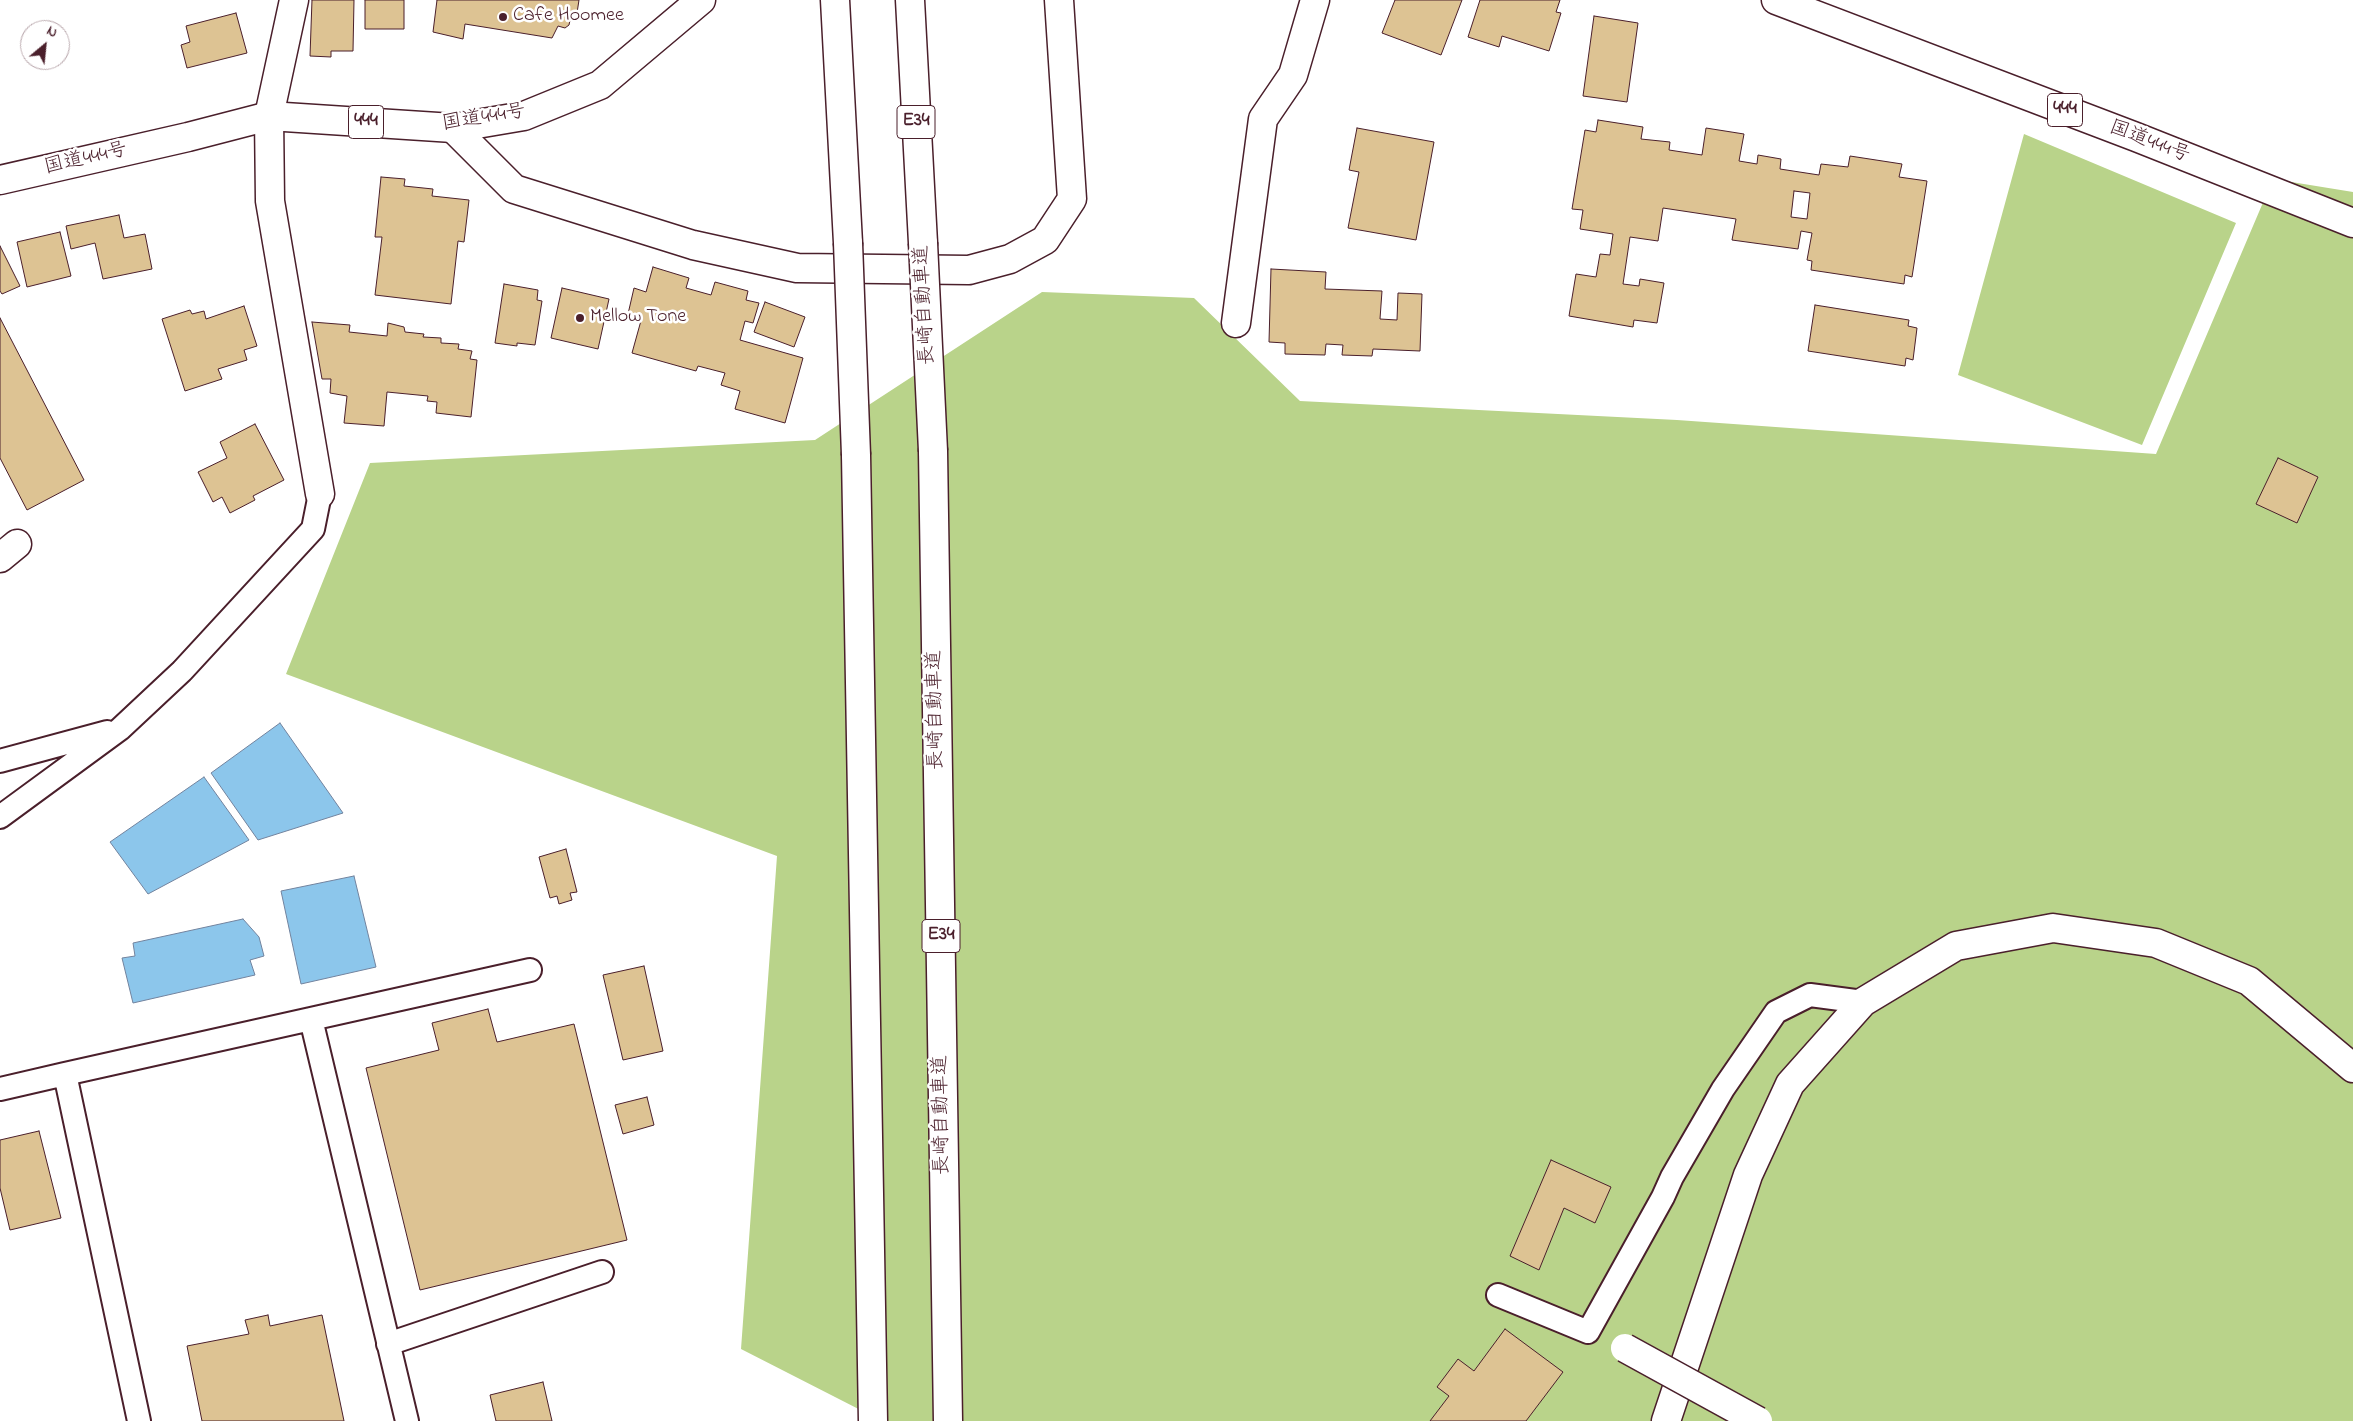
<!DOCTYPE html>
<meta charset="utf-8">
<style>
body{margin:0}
#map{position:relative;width:2353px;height:1421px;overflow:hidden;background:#fff;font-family:"Indie Flower",sans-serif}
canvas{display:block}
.north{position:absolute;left:20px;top:20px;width:50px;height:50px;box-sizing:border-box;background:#fff;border:1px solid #b7a5aa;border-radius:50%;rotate:28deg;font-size:14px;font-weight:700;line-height:20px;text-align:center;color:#4a1f2b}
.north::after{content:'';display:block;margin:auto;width:18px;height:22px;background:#4a1f2b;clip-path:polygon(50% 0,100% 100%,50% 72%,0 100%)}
</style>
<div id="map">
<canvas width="2353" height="1421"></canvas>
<div class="north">N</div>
</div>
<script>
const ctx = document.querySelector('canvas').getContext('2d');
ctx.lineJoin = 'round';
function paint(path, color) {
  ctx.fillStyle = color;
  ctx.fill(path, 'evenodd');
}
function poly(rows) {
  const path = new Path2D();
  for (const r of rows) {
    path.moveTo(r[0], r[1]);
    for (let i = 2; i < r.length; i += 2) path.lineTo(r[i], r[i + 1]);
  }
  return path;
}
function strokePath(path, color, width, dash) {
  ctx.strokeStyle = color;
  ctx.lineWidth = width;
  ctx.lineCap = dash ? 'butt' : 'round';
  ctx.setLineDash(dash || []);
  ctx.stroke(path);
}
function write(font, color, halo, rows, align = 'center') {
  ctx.font = font + ' "Indie Flower","Klee One",sans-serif';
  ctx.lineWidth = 5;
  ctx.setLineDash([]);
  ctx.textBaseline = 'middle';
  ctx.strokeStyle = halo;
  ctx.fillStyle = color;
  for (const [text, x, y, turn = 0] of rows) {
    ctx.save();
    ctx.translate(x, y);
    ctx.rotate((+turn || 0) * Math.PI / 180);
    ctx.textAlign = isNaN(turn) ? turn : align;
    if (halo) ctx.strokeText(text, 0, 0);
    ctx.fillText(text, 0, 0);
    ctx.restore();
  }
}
paint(poly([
 [2024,134,2236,223,2142,445,1958,375],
 [2273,179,2353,192,2353,1421,882,1421,741,1349,777,856,286,674,370,463,815,440,1042,292,1194,298,1300,401,1677,420,2156,454]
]), '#b9d38a');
const water = poly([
 [280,723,343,813,258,840,211,773,280,723],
 [204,777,249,840,148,894,110,842,204,777],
 [354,876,376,967,301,984,281,891,354,876],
 [243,919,259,937,264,956,250,960,255,975,133,1003,122,958,135,956,133,943,243,919]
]);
paint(water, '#8cc6eb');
strokePath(water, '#72839e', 1);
const building = poly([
 [312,0,354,0,353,51,331,51,331,57,310,56,312,0],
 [365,0,404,0,404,29,365,29,365,0],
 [437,0,579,0,577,13,572,11,569,25,565,28,558,26,552,38,465,24,463,39,433,32,437,0],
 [1395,0,1462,0,1441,55,1382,33,1395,0],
 [1480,0,1560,0,1556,12,1561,13,1549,51,1502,36,1499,47,1468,37,1480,0],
 [236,13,247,53,187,68,181,45,190,42,186,26,236,13],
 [1594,16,1638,23,1627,102,1583,96,1594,16],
 [1598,120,1643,127,1641,139,1670,142,1669,150,1702,155,1706,128,1744,134,1739,161,1757,164,1758,155,1781,159,1780,169,1819,175,1821,164,1848,167,1850,156,1902,164,1899,177,1927,181,1912,277,1905,275,1904,284,1811,270,1812,261,1807,260,1812,233,1801,231,1798,249,1732,240,1736,219,1663,208,1658,241,1630,237,1623,284,1639,286,1640,279,1664,283,1657,323,1634,320,1633,327,1569,316,1576,274,1596,277,1600,254,1610,255,1613,234,1580,229,1583,210,1572,209,1585,130,1596,132,1598,120],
 [1794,191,1810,193,1807,219,1791,217,1794,191],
 [1357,128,1434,142,1416,240,1348,228,1359,172,1349,170,1357,128],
 [381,177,405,179,404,186,433,189,432,196,469,200,464,242,458,241,451,304,375,295,382,237,375,237,381,177],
 [119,215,124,238,145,234,152,269,103,279,95,243,71,249,66,226,119,215],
 [60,232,71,276,27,287,17,242,60,232],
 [0,246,20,286,2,294,0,291,0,246],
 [653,267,689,278,686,288,711,295,715,282,748,291,746,300,759,303,753,323,745,321,740,340,803,358,785,423,735,409,740,391,721,385,725,373,698,366,696,371,632,353,642,317,628,314,634,288,646,292,653,267],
 [1271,269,1326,272,1325,289,1382,291,1380,319,1397,320,1398,293,1422,294,1420,351,1373,349,1372,356,1342,355,1343,345,1326,344,1325,355,1285,354,1285,343,1269,342,1271,269],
 [504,284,538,290,537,300,542,301,535,345,517,343,517,346,495,343,504,284],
 [562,288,609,299,598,349,551,338,562,288],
 [765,302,805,317,794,347,754,332,765,302],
 [1815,305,1909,320,1908,326,1917,328,1913,360,1906,358,1905,366,1808,351,1815,305],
 [244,306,257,346,244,350,247,360,218,369,222,379,185,391,162,319,190,310,192,314,204,311,206,319,244,306],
 [0,318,84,480,27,510,0,458,0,318],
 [312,322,350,325,349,332,387,336,388,323,404,327,405,332,424,334,423,337,441,338,441,343,459,344,458,349,472,351,470,359,477,360,471,417,436,413,437,402,427,401,428,396,387,392,384,426,344,423,347,396,330,393,331,379,322,379,312,322],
 [255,424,284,480,253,496,255,500,230,513,222,497,213,502,198,472,227,458,220,442,255,424],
 [2278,458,2318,477,2297,523,2256,504,2278,458],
 [566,849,577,892,570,893,572,900,559,904,557,896,550,898,539,857,566,849],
 [644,966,663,1051,623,1060,603,975,644,966],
 [488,1009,497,1042,574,1024,627,1240,420,1290,366,1068,439,1050,432,1023,488,1009],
 [647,1097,654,1125,623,1134,615,1105,647,1097],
 [39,1131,61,1218,10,1230,0,1188,0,1140,39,1131],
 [1551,1160,1611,1187,1595,1223,1564,1208,1539,1270,1510,1256,1551,1160],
 [268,1315,270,1326,322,1315,344,1421,202,1421,187,1346,249,1334,245,1320,268,1315],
 [1505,1329,1563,1372,1526,1421,1430,1421,1449,1396,1437,1387,1458,1359,1474,1371,1505,1329],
 [543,1382,552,1421,496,1421,490,1395,543,1382]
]);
paint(building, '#ddc393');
strokePath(building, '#4a1f2b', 1);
const service = poly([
 [0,761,107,732],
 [0,817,120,729,182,671,313,529,320,494],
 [311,1019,407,1421],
 [65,1074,530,970],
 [0,1089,65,1074,139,1421],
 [1498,1295,1588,1332,1663,1197,1672,1177,1723,1089,1776,1012,1810,995,1863,1002],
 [388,1344,602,1272]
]);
const minor = poly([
 [294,0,269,116,270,201,320,494],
 [453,128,514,189,693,245,797,268,969,270,1010,259,1045,240,1072,199,1059,0],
 [1236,323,1263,119,1293,75,1315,0],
 [0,558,17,544]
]);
const tertiary = poly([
 [1666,1421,1748,1175,1790,1084,1863,1002,1956,946,2053,928,2156,943,2249,981,2353,1068]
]);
const trunk = poly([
 [1776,0,2136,137,2353,223],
 [0,180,188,137,269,116,453,128,524,116,600,85,701,0]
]);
const motorway = poly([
 [835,0,848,243],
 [910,0,923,243],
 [933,451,948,1421],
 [856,455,873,1421]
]);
strokePath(service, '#4a1f2b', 26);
strokePath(minor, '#4a1f2b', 31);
strokePath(tertiary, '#4a1f2b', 31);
strokePath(trunk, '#4a1f2b', 31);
strokePath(motorway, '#4a1f2b', 31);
strokePath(service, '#fff', 22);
strokePath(minor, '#fff', 28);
strokePath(tertiary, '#fff', 28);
strokePath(trunk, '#fff', 28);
strokePath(motorway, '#fff', 28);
const minorBridge = poly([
 [1625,1348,1758,1421]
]);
const motorwayBridge = poly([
 [848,243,856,455],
 [923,243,933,451]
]);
strokePath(minorBridge, '#4a1f2b', 31, []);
strokePath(motorwayBridge, '#4a1f2b', 31, []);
strokePath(minorBridge, '#fff', 28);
strokePath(motorwayBridge, '#fff', 28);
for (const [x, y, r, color] of [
 [503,17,5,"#4a1f2b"],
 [580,318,5,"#4a1f2b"]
]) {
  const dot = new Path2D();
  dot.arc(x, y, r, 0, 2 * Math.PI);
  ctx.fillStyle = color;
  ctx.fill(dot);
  strokePath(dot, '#fff', 2);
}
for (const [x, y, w] of [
 [2065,110,35],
 [366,122,35],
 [916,122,38],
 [941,936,38]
]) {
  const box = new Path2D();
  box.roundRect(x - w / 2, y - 16.5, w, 33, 4);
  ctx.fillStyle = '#fff';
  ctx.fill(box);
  strokePath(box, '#4a1f2b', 1);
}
write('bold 19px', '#4a1f2b', null, [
 ["444",2065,110],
 ["444",366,122],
 ["E34",916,122],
 ["E34",941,936]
]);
write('20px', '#4a1f2b', '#fff', [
 ["Cafe Hoomee",513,17],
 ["Mellow Tone",590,318]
], 'left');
write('20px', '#4a1f2b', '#fff', [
 ["国道444号",484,119,-9],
 ["国道444号",2149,143,21],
 ["国道444号",86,160,-13],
 ["長崎自動車道",926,305,-93],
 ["長崎自動車道",937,710,-91],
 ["長崎自動車道",943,1115,-91]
]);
</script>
